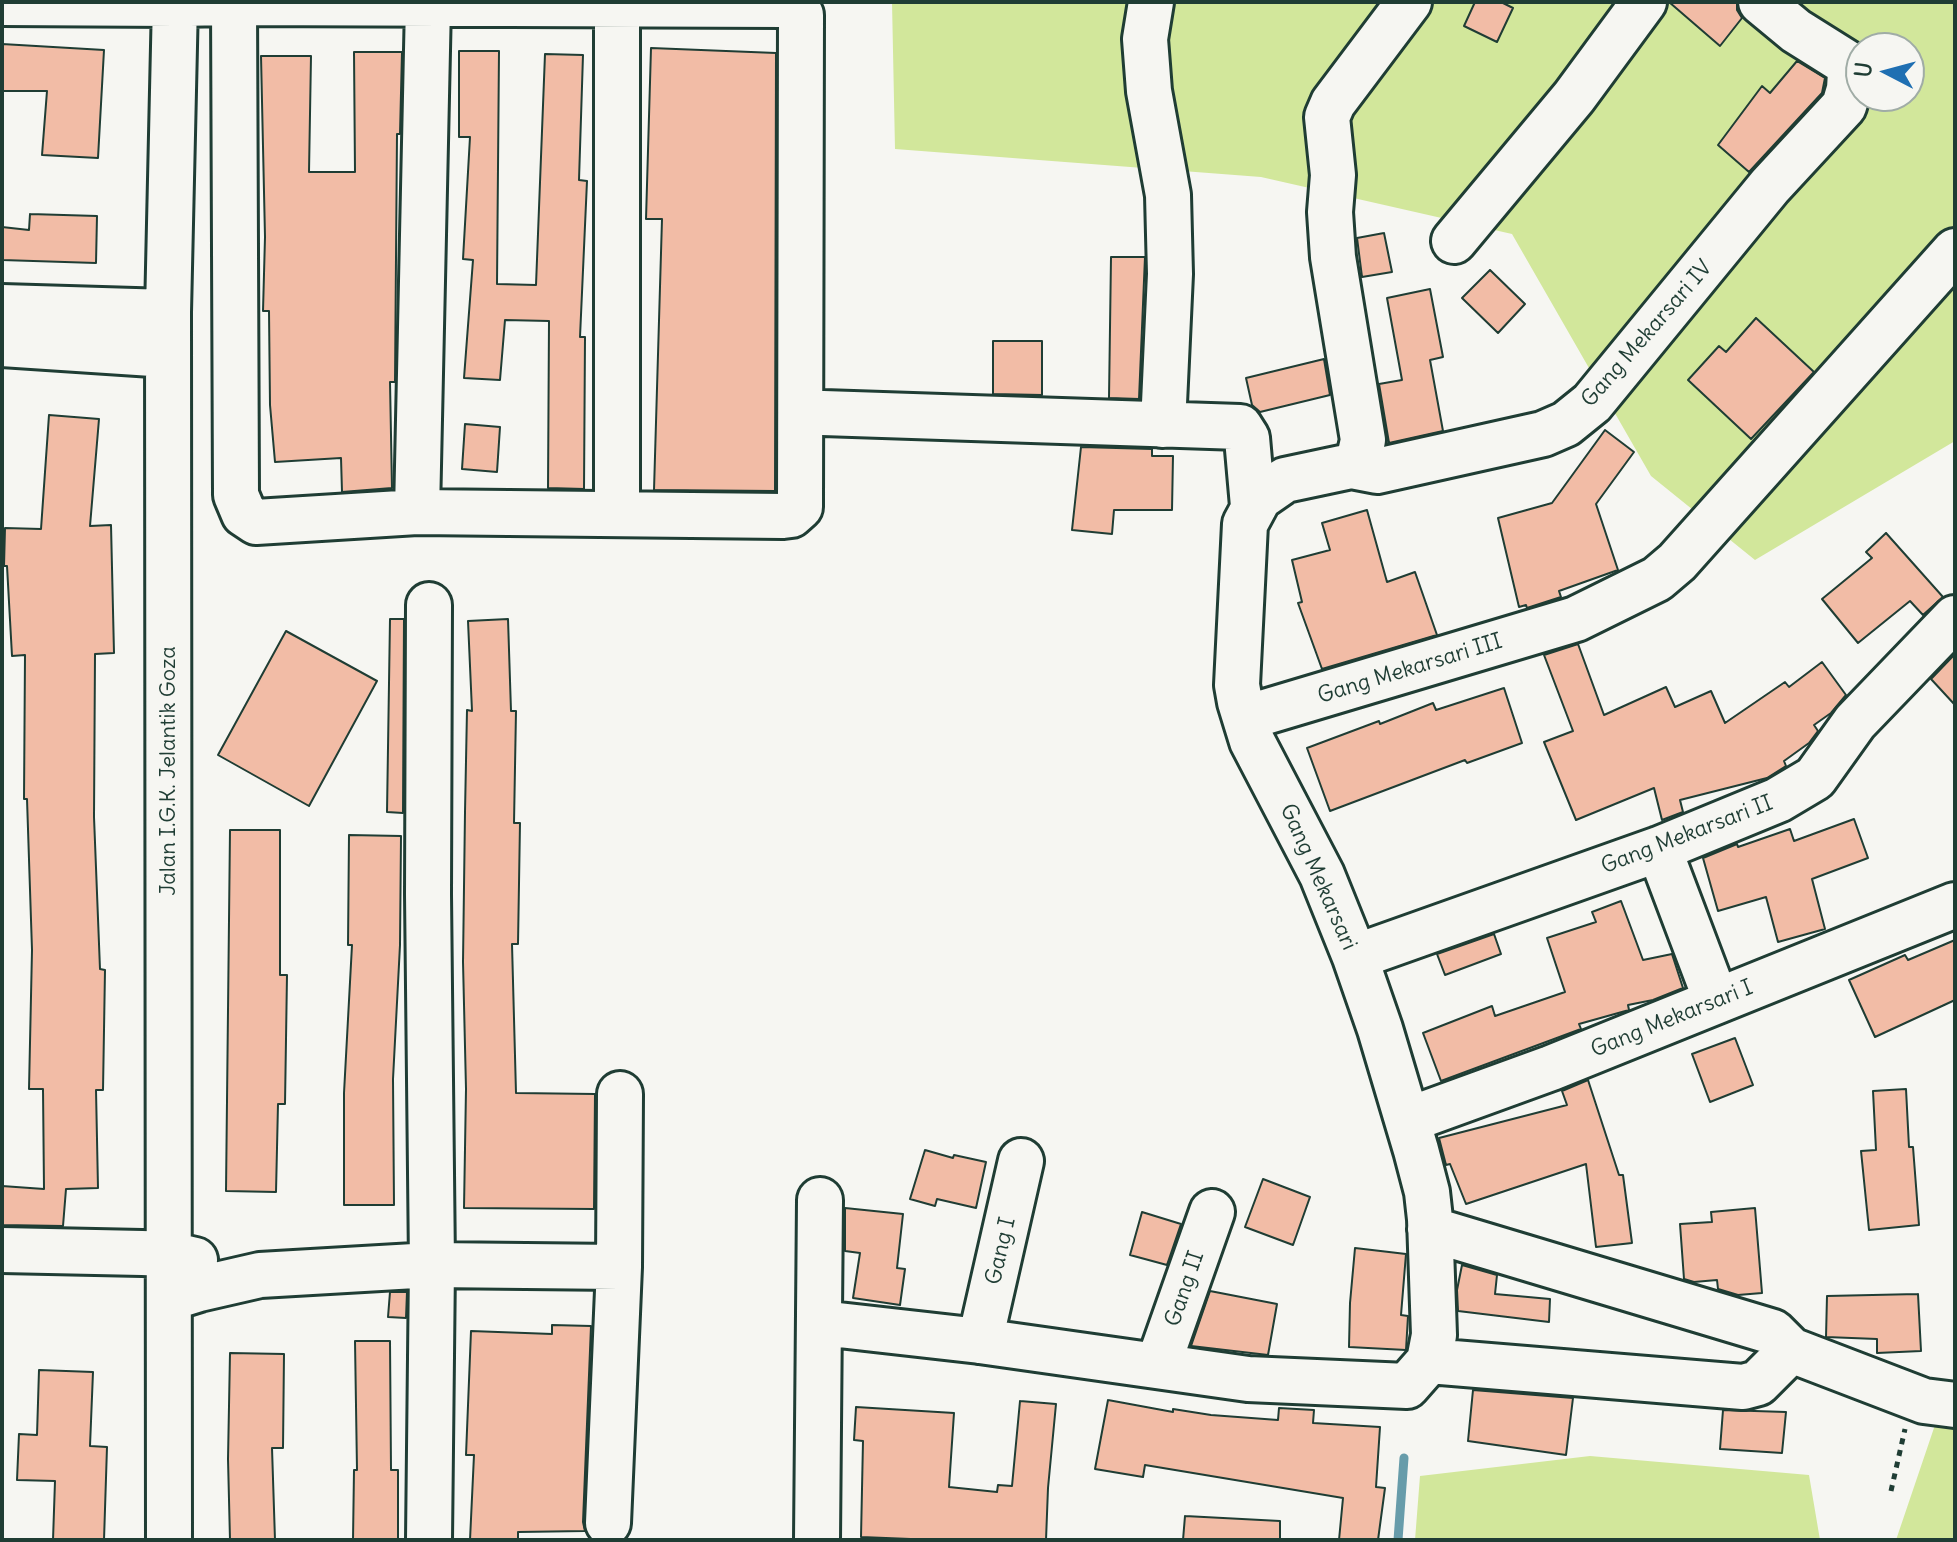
<!DOCTYPE html>
<style>
body{margin:0}
#map{position:relative;width:1957px;height:1542px;overflow:hidden;background:#f6f6f2;font-family:Delius,sans-serif}
canvas{display:block}
.frame{position:absolute;inset:0;border:4px solid #1f3d34;pointer-events:none}
.north{position:absolute;left:1845px;top:32px;width:80px;height:80px;box-sizing:border-box;background:#f6f6f2;border:2px solid #a0aca6;border-radius:50%;rotate:276deg;font-size:22px;font-weight:700;line-height:32px;text-align:center;color:#1f3d34}
.north::after{content:'';display:block;margin:auto;width:28px;height:36px;background:#1f6fb2;clip-path:polygon(50% 0,100% 100%,50% 72%,0 100%)}
</style>
<div id="map">
<canvas width="1957" height="1542"></canvas>
<div class="frame"></div>
<div class="north">U</div>
</div>
<script>
const ctx = document.querySelector('canvas').getContext('2d');
ctx.lineJoin = 'round';
function paint(path, color) {
  ctx.fillStyle = color;
  ctx.fill(path, 'evenodd');
}
function poly(rows) {
  const path = new Path2D();
  for (const r of rows) {
    path.moveTo(r[0], r[1]);
    for (let i = 2; i < r.length; i += 2) path.lineTo(r[i], r[i + 1]);
  }
  return path;
}
function strokePath(path, color, width, dash) {
  ctx.strokeStyle = color;
  ctx.lineWidth = width;
  ctx.lineCap = dash ? 'butt' : 'round';
  ctx.setLineDash(dash || []);
  ctx.stroke(path);
}
function write(font, color, halo, rows, align = 'center') {
  ctx.font = font + ' Delius,sans-serif';
  ctx.lineWidth = 7;
  ctx.setLineDash([]);
  ctx.textBaseline = 'middle';
  ctx.strokeStyle = halo;
  ctx.fillStyle = color;
  for (const [text, x, y, turn = 0] of rows) {
    ctx.save();
    ctx.translate(x, y);
    ctx.rotate((+turn || 0) * Math.PI / 180);
    ctx.textAlign = isNaN(turn) ? turn : align;
    if (halo) ctx.strokeText(text, 0, 0);
    ctx.fillText(text, 0, 0);
    ctx.restore();
  }
}
paint(poly([
 [892,2,1955,2,1955,441,1755,560,1651,476,1512,234,1261,177,895,149],
 [1861,48,1909,48,1909,96,1861,96],
 [1955,1419,1955,1540,1896,1540,1935,1425],
 [1590,1456,1809,1475,1820,1540,1415,1540,1420,1476]
]), '#d2e79b');
strokePath(poly([
 [1398,1540,1404,1458]
]), '#679caa', 9);
const building = poly([
 [1475,2,1501,2,1513,8,1497,42,1464,26,1475,2],
 [1669,2,1737,2,1737,10,1742,18,1720,46,1669,2],
 [2,44,104,50,98,158,42,155,47,91,2,91,2,44],
 [651,48,776,53,775,491,654,490,662,219,646,219,651,48],
 [459,51,499,51,497,284,536,285,545,54,583,55,579,180,587,181,580,337,585,337,584,489,548,488,549,321,505,320,500,380,464,378,473,260,463,259,470,137,459,137,459,51],
 [354,52,402,52,400,134,397,134,395,382,390,382,392,488,342,492,341,458,275,462,270,405,269,311,263,311,265,237,261,56,311,56,309,172,355,172,354,52],
 [1797,61,1825,78,1822,93,1749,172,1718,145,1762,86,1770,93,1797,61],
 [30,214,97,216,96,263,2,260,2,227,29,230,30,214],
 [1384,233,1392,272,1362,277,1357,238,1384,233],
 [1111,257,1145,257,1139,399,1109,398,1111,257],
 [1490,270,1525,304,1498,333,1462,298,1490,270],
 [1430,289,1443,357,1430,360,1443,431,1389,443,1379,384,1402,380,1387,298,1430,289],
 [1756,318,1814,372,1751,439,1688,380,1719,346,1726,352,1756,318],
 [993,341,1042,341,1042,395,993,394,993,341],
 [1324,359,1330,395,1260,412,1252,405,1246,378,1324,359],
 [49,415,99,419,90,526,111,525,114,653,95,654,94,817,100,969,105,970,103,1090,96,1090,98,1188,66,1189,63,1226,2,1225,2,1186,44,1189,43,1089,29,1089,32,950,27,799,24,799,25,655,12,656,7,566,4,566,5,528,41,529,49,415],
 [465,424,500,427,497,472,462,469,465,424],
 [1605,430,1634,452,1596,504,1618,570,1559,591,1561,597,1527,608,1526,605,1519,607,1498,518,1552,503,1605,430],
 [1081,447,1152,449,1152,456,1173,456,1172,510,1114,510,1112,534,1072,530,1081,447],
 [1367,510,1387,582,1415,572,1437,635,1322,669,1298,603,1302,602,1292,560,1330,550,1322,523,1367,510],
 [1886,533,1943,597,1923,615,1910,601,1858,643,1822,599,1872,558,1866,552,1886,533],
 [390,619,404,619,403,813,387,812,390,619],
 [508,619,511,711,516,711,514,823,520,823,518,944,512,944,516,1093,595,1094,594,1209,464,1208,466,1089,463,962,465,812,467,710,472,711,468,621,508,619],
 [286,631,377,681,309,806,218,755,286,631],
 [1578,644,1604,715,1666,687,1675,707,1711,691,1725,723,1785,682,1789,687,1822,662,1846,695,1831,713,1814,725,1818,731,1809,743,1784,761,1786,766,1767,778,1680,800,1683,812,1662,820,1654,788,1576,820,1544,742,1573,731,1544,655,1578,644],
 [1955,654,1955,705,1931,679,1955,654],
 [1504,688,1522,743,1467,763,1465,760,1330,811,1307,748,1379,721,1380,724,1433,703,1436,710,1504,688],
 [1854,819,1868,858,1812,879,1825,929,1778,942,1766,897,1718,911,1703,858,1737,844,1738,847,1790,829,1794,841,1854,819],
 [230,830,280,830,280,975,287,975,285,1104,278,1104,276,1192,226,1191,230,830],
 [349,835,401,836,400,945,393,1079,394,1205,344,1205,344,1093,352,945,348,945,349,835],
 [1621,901,1643,960,1672,954,1683,988,1653,1000,1628,1005,1629,1010,1579,1024,1581,1029,1441,1081,1423,1033,1492,1006,1495,1016,1565,992,1547,938,1596,922,1592,912,1621,901],
 [1494,934,1501,954,1445,975,1437,954,1494,934],
 [1955,940,1955,1000,1875,1037,1849,980,1905,955,1908,960,1955,940],
 [1735,1038,1753,1085,1710,1102,1692,1054,1735,1038],
 [1588,1080,1619,1175,1623,1175,1632,1243,1596,1247,1586,1164,1466,1204,1450,1164,1446,1165,1439,1138,1567,1105,1562,1091,1588,1080],
 [1906,1089,1909,1147,1913,1147,1919,1225,1869,1230,1861,1151,1876,1150,1873,1091,1906,1089],
 [925,1150,953,1158,954,1155,986,1162,976,1208,937,1199,935,1206,910,1199,925,1150],
 [1263,1179,1310,1197,1293,1245,1245,1227,1263,1179],
 [845,1208,903,1214,897,1268,905,1269,900,1305,853,1298,860,1253,845,1251,845,1208],
 [1755,1208,1762,1293,1738,1295,1718,1289,1717,1280,1694,1282,1684,1279,1680,1224,1712,1222,1711,1212,1755,1208],
 [1142,1212,1181,1224,1167,1265,1130,1255,1142,1212],
 [1355,1248,1406,1254,1401,1315,1408,1316,1406,1350,1349,1347,1350,1303,1355,1248],
 [1462,1265,1497,1275,1495,1294,1550,1299,1549,1322,1458,1311,1457,1290,1462,1265],
 [1210,1291,1277,1304,1268,1355,1191,1346,1210,1291],
 [390,1292,407,1292,406,1318,388,1317,390,1292],
 [1918,1294,1921,1351,1877,1353,1877,1339,1826,1337,1827,1296,1918,1294],
 [552,1325,591,1326,583,1522,585,1531,518,1532,518,1540,470,1540,474,1455,466,1455,471,1331,552,1334,552,1325],
 [355,1341,390,1341,391,1470,398,1470,398,1540,353,1540,354,1470,357,1470,355,1341],
 [230,1353,284,1354,283,1448,272,1448,275,1540,230,1540,228,1459,230,1353],
 [39,1370,93,1372,90,1446,107,1447,104,1540,53,1540,55,1481,17,1480,19,1434,37,1435,39,1370],
 [1473,1390,1573,1398,1566,1455,1468,1441,1473,1390],
 [1108,1400,1173,1412,1173,1409,1211,1415,1278,1420,1279,1408,1314,1410,1313,1423,1380,1427,1376,1487,1385,1488,1378,1540,1339,1540,1343,1498,1145,1465,1143,1477,1095,1469,1108,1400],
 [1020,1401,1056,1404,1048,1488,1046,1540,935,1540,861,1537,863,1441,854,1440,856,1407,954,1413,949,1487,997,1492,998,1485,1012,1486,1020,1401],
 [1723,1410,1786,1412,1782,1453,1720,1449,1723,1410],
 [1185,1516,1280,1521,1280,1540,1183,1540,1185,1516]
]);
paint(building, '#f2bca6');
strokePath(building, '#1f3d34', 2);
const minor = poly([
 [1151,2,1145,39,1149,91,1168,195,1170,274,1163,425],
 [2,3,175,4,234,3,785,5,795,7,801,15,800,507,791,515,783,516,417,512,256,522,244,514,236,495,234,3,234,2],
 [617,5,617,514],
 [1454,241,1574,97,1644,2],
 [2,307,168,312],
 [2,344,168,355],
 [823,413,1240,427,1247,438,1253,506],
 [1357,467,1363,440,1333,257,1330,212,1333,175,1327,117,1333,103,1409,2],
 [417,512,428,4],
 [429,605,428,894,432,1265,429,1540],
 [1245,718,1576,619,1657,579,1677,562,1955,251],
 [1659,849,1716,1000],
 [1355,957,1659,849,1778,800,1815,778,1855,722,1955,618],
 [1408,1120,1551,1068,1955,905],
 [1430,1229,1773,1332,1791,1350,1924,1401,1955,1405],
 [2,1250,142,1253,169,1254,195,1260],
 [170,1298,199,1289,260,1275,432,1265,619,1267],
 [821,1323,980,1341,1248,1379,1407,1386,1429,1361,1434,1335,1430,1219,1427,1192,1416,1150,1380,1029,1355,957,1322,875,1252,741,1240,702,1237,685,1245,524,1259,498,1285,480,1351,466,1377,471,1543,434,1566,424,1592,403,1770,186,1844,106,1849,89,1850,72,1847,63,1796,31,1761,2],
 [980,1341,1021,1161],
 [1429,1361,1743,1387,1758,1383,1791,1350],
 [1158,1365,1212,1212],
 [608,1523,619,1267,620,1094],
 [169,1540,168,312,175,2],
 [817,1540,820,1200]
]);
strokePath(minor, '#1f3d34', 50);
strokePath(poly([
 [1891,1491,1905,1429]
]), '#1f3d34', 5, [6, 6]);
strokePath(minor, '#f6f6f2', 44);
write('22px', '#1f3d34', '#f6f6f2', [
 ["Gang Mekarsari IV",1647,334,-49],
 ["Gang Mekarsari III",1410,669,-17],
 ["Jalan I.G.K. Jelantik Goza",169,771,-90],
 ["Gang Mekarsari II",1687,835,-21],
 ["Gang Mekarsari",1318,877,66],
 ["Gang Mekarsari I",1672,1019,-22],
 ["Gang I",1001,1251,-77],
 ["Gang II",1185,1289,-71]
]);
</script>
